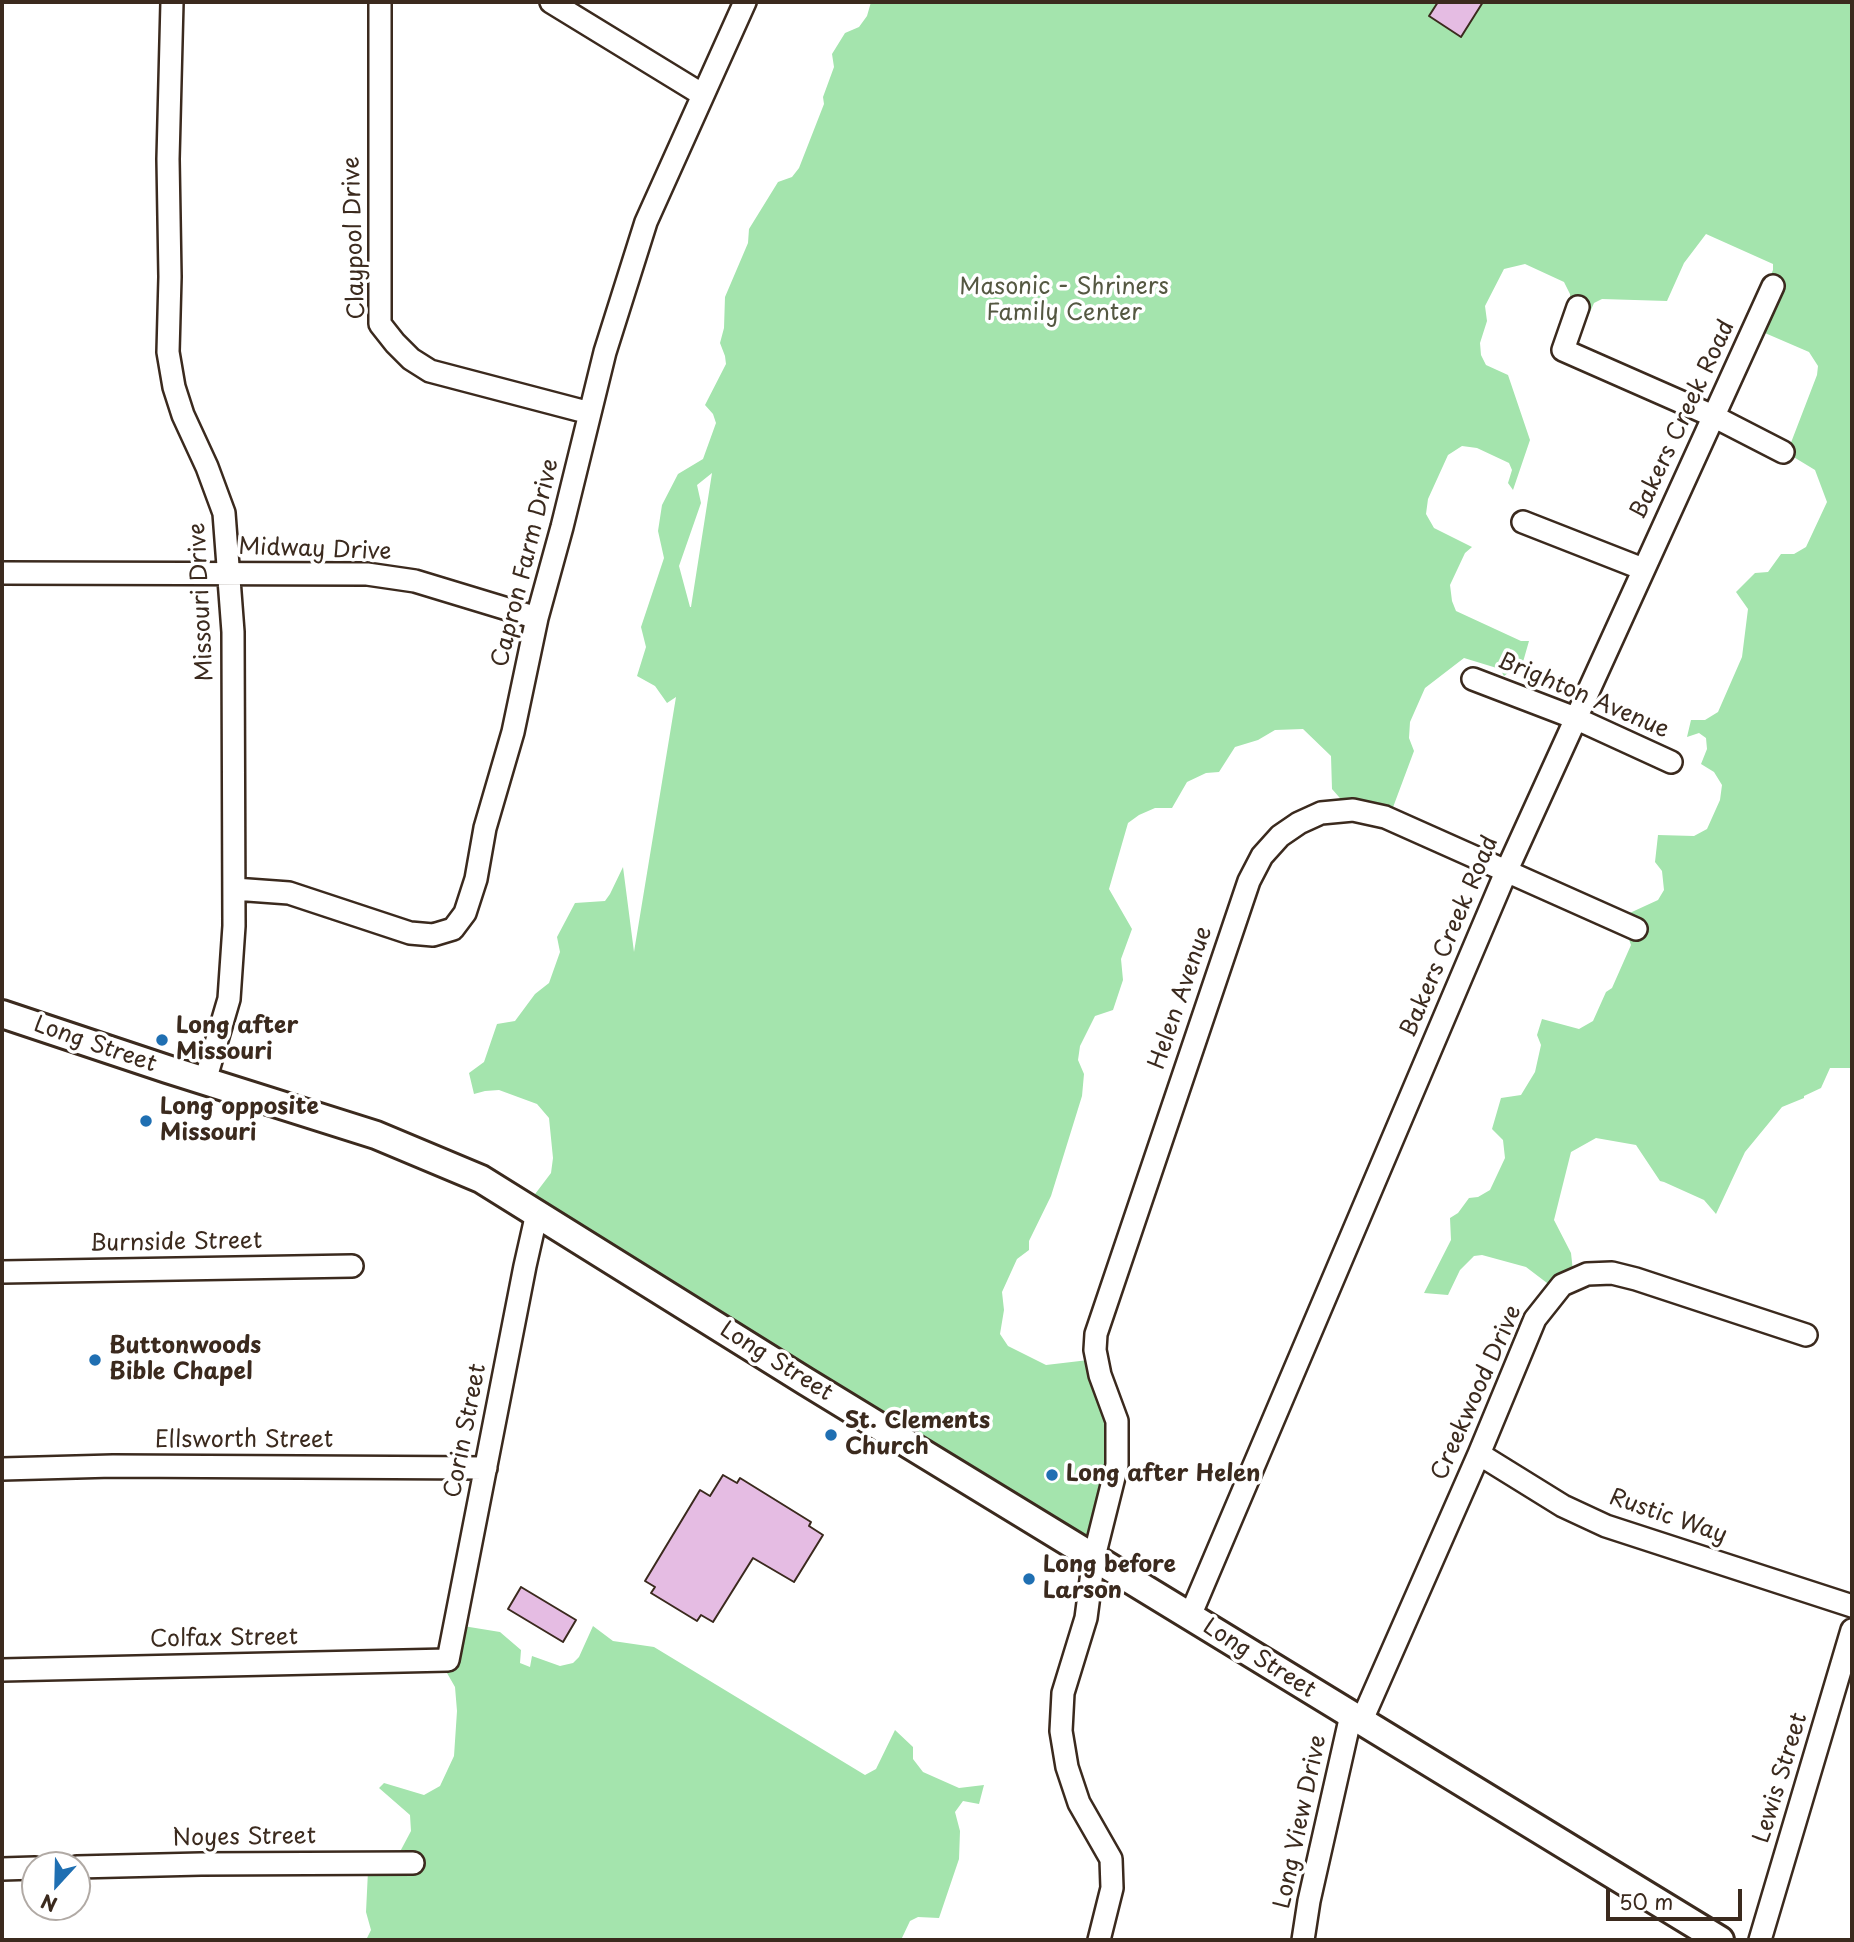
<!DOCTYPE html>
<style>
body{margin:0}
#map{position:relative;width:1854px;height:1942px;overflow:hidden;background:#fff;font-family:"Playpen Sans",sans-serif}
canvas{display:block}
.frame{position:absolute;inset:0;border:4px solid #3b2a1e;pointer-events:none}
.north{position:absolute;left:21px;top:1851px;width:70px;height:70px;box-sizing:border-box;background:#fff;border:2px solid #b1aaa5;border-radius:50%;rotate:202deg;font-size:19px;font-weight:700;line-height:28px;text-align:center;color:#3b2a1e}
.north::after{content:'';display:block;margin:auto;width:24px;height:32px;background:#1f6fb2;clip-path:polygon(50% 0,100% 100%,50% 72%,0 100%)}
.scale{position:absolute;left:1606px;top:1889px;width:136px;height:32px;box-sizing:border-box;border:4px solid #3b2a1e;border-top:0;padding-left:9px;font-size:21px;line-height:24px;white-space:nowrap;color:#3b2a1e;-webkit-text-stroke:5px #fff;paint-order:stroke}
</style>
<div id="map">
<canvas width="1854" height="1942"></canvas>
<div class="frame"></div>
<div class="north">N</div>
<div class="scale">50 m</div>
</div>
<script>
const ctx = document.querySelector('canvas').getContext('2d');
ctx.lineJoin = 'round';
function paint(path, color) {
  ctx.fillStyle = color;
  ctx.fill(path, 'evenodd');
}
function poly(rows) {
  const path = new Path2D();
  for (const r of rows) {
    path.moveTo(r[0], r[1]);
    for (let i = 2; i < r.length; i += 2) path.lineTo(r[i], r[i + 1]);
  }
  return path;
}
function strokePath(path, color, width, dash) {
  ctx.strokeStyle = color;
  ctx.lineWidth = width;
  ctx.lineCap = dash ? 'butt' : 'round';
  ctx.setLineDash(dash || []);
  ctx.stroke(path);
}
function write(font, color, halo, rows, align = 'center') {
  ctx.font = font + ' "Playpen Sans",sans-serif';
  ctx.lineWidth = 7;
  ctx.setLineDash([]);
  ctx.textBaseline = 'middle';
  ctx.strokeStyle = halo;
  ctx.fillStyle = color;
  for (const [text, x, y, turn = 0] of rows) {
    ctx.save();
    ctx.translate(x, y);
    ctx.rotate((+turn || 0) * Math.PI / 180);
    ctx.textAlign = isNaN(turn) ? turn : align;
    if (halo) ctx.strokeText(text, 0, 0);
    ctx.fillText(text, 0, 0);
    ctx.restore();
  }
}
paint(poly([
 [871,2,1852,2,1852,1068,1830,1068,1821,1088,1804,1096,1804,1098,1782,1107,1745,1152,1716,1214,1704,1200,1664,1182,1660,1181,1636,1145,1596,1138,1571,1152,1554,1220,1571,1253,1573,1271,1551,1286,1526,1267,1482,1255,1474,1256,1460,1270,1448,1295,1424,1293,1451,1240,1450,1218,1458,1213,1469,1198,1478,1197,1490,1190,1505,1158,1503,1140,1492,1129,1501,1098,1521,1095,1535,1072,1541,1045,1537,1035,1542,1019,1579,1029,1593,1021,1606,992,1612,988,1631,945,1621,917,1658,900,1664,890,1662,871,1655,862,1658,835,1694,836,1707,829,1720,800,1722,785,1714,772,1701,764,1707,749,1706,738,1699,733,1687,737,1691,720,1705,720,1718,712,1742,657,1748,609,1736,592,1755,573,1768,572,1781,554,1794,554,1806,547,1827,502,1815,470,1787,453,1817,375,1818,366,1809,352,1751,327,1750,324,1773,270,1773,264,1706,234,1684,263,1667,301,1602,299,1594,303,1573,350,1570,294,1564,282,1525,264,1504,269,1485,306,1487,321,1480,343,1481,355,1486,365,1508,375,1530,440,1513,490,1508,483,1512,470,1509,463,1477,448,1462,446,1448,455,1428,499,1426,514,1434,528,1472,547,1465,553,1450,585,1452,601,1456,611,1521,641,1529,641,1523,662,1504,676,1500,669,1464,658,1425,688,1410,722,1409,738,1414,751,1392,810,1346,805,1332,789,1331,756,1303,729,1275,730,1258,740,1235,747,1219,772,1206,773,1187,782,1172,808,1155,808,1139,815,1128,823,1109,889,1132,929,1121,959,1123,980,1113,1010,1095,1016,1080,1046,1078,1060,1084,1074,1082,1096,1051,1196,1029,1241,1029,1250,1017,1259,1002,1292,1004,1310,1000,1334,1008,1346,1046,1365,1097,1359,1119,1401,1093,1553,526,1206,551,1173,553,1158,549,1118,537,1104,499,1090,485,1091,474,1094,469,1073,484,1062,497,1024,515,1021,535,994,549,983,560,952,557,937,575,903,605,901,610,894,623,867,634,952,676,697,667,703,655,686,637,676,646,647,641,627,664,558,658,531,662,505,678,474,703,459,716,423,713,414,705,405,726,364,725,356,720,343,724,328,725,297,748,243,749,229,778,182,792,177,799,168,824,104,823,97,834,67,832,54,845,33,859,27,867,16],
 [712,473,691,607,690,607,679,566,701,503,697,485],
 [457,1625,500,1632,521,1650,520,1663,530,1667,532,1656,560,1666,573,1663,579,1657,593,1626,613,1641,654,1647,865,1775,876,1769,895,1730,913,1747,913,1759,923,1772,959,1788,984,1785,979,1804,963,1801,955,1812,960,1831,959,1859,939,1918,918,1917,910,1921,901,1940,366,1940,371,1930,366,1912,368,1871,394,1863,411,1831,410,1815,379,1788,384,1783,424,1795,440,1786,454,1756,457,1711,455,1687,443,1666]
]), '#a4e4ad');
const building = poly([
 [1438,2,1483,2,1461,37,1429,16,1438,2],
 [723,1475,737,1483,740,1478,811,1522,809,1526,823,1535,794,1582,753,1558,713,1622,701,1615,697,1621,651,1593,655,1587,645,1581,700,1490,710,1496,723,1475],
 [521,1587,576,1620,563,1642,508,1609,521,1587]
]);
paint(building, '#e5bce3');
strokePath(building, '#3b2a1e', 2);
const minor = poly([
 [172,2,168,159,170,277,168,352,174,387,183,415,207,467,224,513,233,632,234,926,229,999,205,1081],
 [380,2,380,324,395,343,411,359,430,371,590,413],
 [551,2,703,95],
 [1578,307,1563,350,1713,416,1783,452],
 [1523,522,1643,569],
 [2,573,367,574,415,581,537,618],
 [1473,679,1575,718,1671,762],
 [234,889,289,893,410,933,433,935,453,929,465,913,476,879,485,828,513,732,537,618,562,527,605,352,646,222,745,2],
 [2,1272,352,1266],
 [1479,1454,1563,1506,1606,1526,1852,1606],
 [2,1469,113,1466,486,1468],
 [1190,1616,1506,872,1773,286],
 [2,1670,448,1660,525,1266,537,1213],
 [1361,1722,1479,1454,1535,1319,1562,1285,1587,1274,1612,1273,1636,1279,1806,1335],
 [77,1867,201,1864,413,1863],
 [2,1869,35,1868],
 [1099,1940,1112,1888,1111,1859,1079,1803,1067,1767,1061,1731,1063,1693,1086,1618,1094,1557,1117,1465,1117,1421,1100,1375,1095,1350,1096,1334,1249,881,1262,856,1280,836,1299,823,1321,813,1353,810,1385,817,1636,929],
 [1303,1940,1309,1901,1351,1715],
 [1760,1940,1852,1630]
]);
const tertiary = poly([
 [2,1014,167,1069,376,1135,481,1179,805,1381,1720,1940]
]);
strokePath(minor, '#3b2a1e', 26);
strokePath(tertiary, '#3b2a1e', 32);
strokePath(minor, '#fff', 21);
strokePath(tertiary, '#fff', 26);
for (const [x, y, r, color] of [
 [162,1040,7,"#1f6fb2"],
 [146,1121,7,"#1f6fb2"],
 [95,1360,7,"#1f6fb2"],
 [831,1435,7,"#1f6fb2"],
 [1052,1475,7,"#1f6fb2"],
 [1029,1579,7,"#1f6fb2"]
]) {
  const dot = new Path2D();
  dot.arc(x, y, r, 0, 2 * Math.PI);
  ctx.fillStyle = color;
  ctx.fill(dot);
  strokePath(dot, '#fff', 2.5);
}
write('23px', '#3b2a1e', '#fff', [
 ["Claypool Drive",355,238,-92],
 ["Bakers Creek Road",1683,420,-65],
 ["Midway Drive",315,550,2],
 ["Capron Farm Drive",526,563,-76],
 ["Missouri Drive",202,602,-93],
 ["Brighton Avenue",1583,696,23],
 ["Bakers Creek Road",1450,937,-67],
 ["Helen Avenue",1181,998,-71],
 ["Long Street",95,1045,19],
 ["Burnside Street",176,1243,-1],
 ["Long Street",776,1362,32],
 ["Creekwood Drive",1477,1393,-66],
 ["Corin Street",466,1431,-79],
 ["Ellsworth Street",244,1441],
 ["Rustic Way",1668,1517,19],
 ["Colfax Street",224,1639,-1],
 ["Long Street",1259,1659,32],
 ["Lewis Street",1781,1778,-73],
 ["Long View Drive",1301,1822,-78],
 ["Noyes Street",244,1838,-1]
]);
write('23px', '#555842', '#fff', [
 ["Masonic - Shriners",1064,288],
 ["Family Center",1064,314]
]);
write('bold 23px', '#3b2a1e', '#fff', [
 ["Long after",176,1027],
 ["Missouri",176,1053],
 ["Long opposite",160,1108],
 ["Missouri",160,1134],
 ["Buttonwoods",109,1347],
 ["Bible Chapel",109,1373],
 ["St. Clements",845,1422],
 ["Church",845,1448],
 ["Long after Helen",1066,1475],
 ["Long before",1043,1566],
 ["Larson",1043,1592]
], 'left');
</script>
